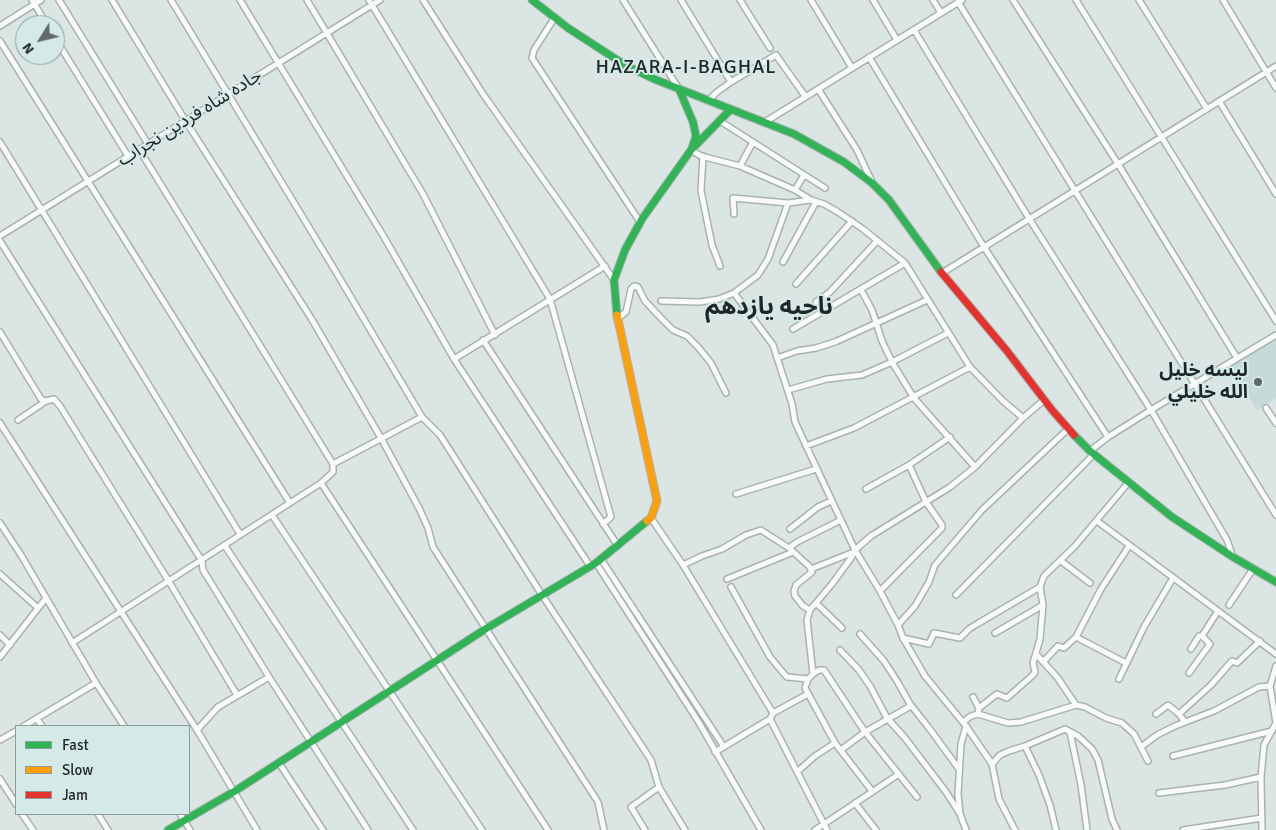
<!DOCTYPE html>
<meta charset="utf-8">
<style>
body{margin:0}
#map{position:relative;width:1276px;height:830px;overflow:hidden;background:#dae5e4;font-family:Signika,sans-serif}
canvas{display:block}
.legend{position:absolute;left:15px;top:725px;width:175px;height:90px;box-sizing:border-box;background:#d5eae7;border:1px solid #8c9c9a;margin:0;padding:6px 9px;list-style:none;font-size:15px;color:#1f2726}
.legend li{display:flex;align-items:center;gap:10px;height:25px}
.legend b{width:25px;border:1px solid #8c9c9a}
.north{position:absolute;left:15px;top:15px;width:50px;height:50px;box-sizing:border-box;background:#d5eae7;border:1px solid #8c9c9a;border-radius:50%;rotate:234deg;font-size:14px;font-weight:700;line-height:20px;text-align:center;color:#1f2726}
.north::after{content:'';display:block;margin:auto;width:18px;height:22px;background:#606a68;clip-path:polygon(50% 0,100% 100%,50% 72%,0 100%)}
</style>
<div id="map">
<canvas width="1276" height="830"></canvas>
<ul class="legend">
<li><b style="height:6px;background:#30b455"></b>Fast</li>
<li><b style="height:6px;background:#ff9f0a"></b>Slow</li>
<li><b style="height:6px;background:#e5322d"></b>Jam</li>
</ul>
<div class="north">N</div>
</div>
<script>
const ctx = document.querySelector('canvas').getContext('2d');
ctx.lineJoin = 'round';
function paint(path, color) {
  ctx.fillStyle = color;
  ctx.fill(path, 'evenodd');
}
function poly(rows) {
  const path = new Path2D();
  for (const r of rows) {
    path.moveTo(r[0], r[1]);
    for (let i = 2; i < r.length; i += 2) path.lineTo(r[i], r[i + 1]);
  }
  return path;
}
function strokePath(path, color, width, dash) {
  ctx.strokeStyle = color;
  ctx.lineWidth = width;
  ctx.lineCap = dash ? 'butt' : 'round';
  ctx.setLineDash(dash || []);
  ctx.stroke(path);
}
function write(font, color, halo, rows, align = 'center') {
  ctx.font = font + ' Signika,"Noto Sans Arabic",sans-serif';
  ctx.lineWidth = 4;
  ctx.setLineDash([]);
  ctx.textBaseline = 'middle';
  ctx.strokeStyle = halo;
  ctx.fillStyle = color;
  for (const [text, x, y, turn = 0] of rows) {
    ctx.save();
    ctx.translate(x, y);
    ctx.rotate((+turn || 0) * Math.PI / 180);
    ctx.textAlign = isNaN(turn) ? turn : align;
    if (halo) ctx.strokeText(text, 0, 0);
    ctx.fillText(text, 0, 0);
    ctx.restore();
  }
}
paint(poly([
 [1276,339,1276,399,1257,410,1230,366]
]), '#c6dbd9');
const street = poly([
 [32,0,47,25],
 [59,0,148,144],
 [112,0,185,120,311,318,381,438,419,508,428,528,433,547,598,802,604,830],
 [171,0,333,267,422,417,440,435,542,595,651,760,659,787,685,830],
 [240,0,384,237,454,359,590,566],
 [307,0,423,194,495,335],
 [369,0,550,299,611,517,603,524],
 [423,0,483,94,614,280],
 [623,0,679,89],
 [681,0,731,82],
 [740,0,770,48],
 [811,0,852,68],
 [873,0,897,40],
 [933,0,941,13],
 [1013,0,1118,164,1237,358],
 [1076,0,1276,321],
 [1139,0,1207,109],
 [1223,0,1276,88],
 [958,2,1276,515],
 [555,17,534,50,532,58,640,222],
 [0,26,41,0],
 [914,30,1030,220,1151,410,1227,540,1233,557],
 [55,38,128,156],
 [0,41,290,503],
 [869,57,984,247,1108,437],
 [818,89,857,150,872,182],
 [708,101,717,92,731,82,776,55,805,96],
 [1219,101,1276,194],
 [720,121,825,188],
 [765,122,962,0],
 [0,142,240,534],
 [691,150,701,156,740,166,795,190,811,200,824,204,838,212,863,229,905,263,970,367,1002,400,1023,418],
 [703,156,701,191,712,245,720,266],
 [740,166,753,142],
 [795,190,804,175],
 [734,214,733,198,788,203,811,200],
 [0,236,380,0],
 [0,241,202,561,203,570,269,677,368,830],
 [783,262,816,202],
 [942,273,1276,66],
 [796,284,852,221],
 [861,290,872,310,882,341,892,362,914,398,975,467],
 [734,293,773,345,792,404,795,422,855,550,880,591,898,625,903,638,925,676,966,726,992,764,999,799,1015,830],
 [661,301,700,302,719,299,734,293,758,275,768,259,788,203],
 [816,302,830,292,877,241],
 [617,319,626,312,631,289,634,286,638,287,645,301,662,319,673,330,687,336,698,347,711,363,726,393],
 [793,329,905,263],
 [0,332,41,399,46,401,54,399,60,406,168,580,237,695],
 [483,340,618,546],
 [777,358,797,351,816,348,835,342,927,300],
 [454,359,605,266],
 [788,390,827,379,862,375,892,362,948,333],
 [1266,408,1276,423],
 [18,420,46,401],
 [0,423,197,730,257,830],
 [806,446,854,428,970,367],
 [1090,451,1108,437,1151,410,1276,335],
 [333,464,422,417],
 [321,483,548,830],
 [866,489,909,465,950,437],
 [736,494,816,469],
 [272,515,482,830],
 [651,518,683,565,773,713,770,719,827,830],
 [1097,521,1276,654],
 [0,523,21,555,96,683,124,726],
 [790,529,818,507,831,501],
 [225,546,413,830],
 [789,548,797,542,841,520],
 [601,559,724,747],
 [1061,561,1090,583],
 [596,563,698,721,761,830],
 [683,565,702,556,722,549,746,535,761,530,789,548,809,566,812,572,796,585,794,591,795,596,803,606,810,610],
 [811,569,854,552],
 [0,574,38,608],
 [727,579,793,552],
 [731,587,770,657,785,675,787,677,808,679],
 [880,591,942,528,942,525,926,502,909,465],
 [956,595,1094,454],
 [816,603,842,628],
 [1229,605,1253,569],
 [898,625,915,606,929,582,935,565,982,510,1068,429],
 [995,633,1043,605],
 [0,635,10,645],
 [1076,637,1126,663],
 [903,638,929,644,934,633,960,638,969,629,977,624,1040,587],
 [72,643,321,483,333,472,333,464,139,149],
 [1191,649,1199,636,1202,636,1218,611],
 [840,650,859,670,870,686,887,718,905,738,946,792,960,814],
 [1036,654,1057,677,1076,705],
 [0,657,46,598],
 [1044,661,1058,646,1064,648,1076,637,1101,589,1129,546],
 [1189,673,1210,644,1202,636],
 [813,674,819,670,824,670,865,732,917,797],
 [1119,679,1144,627,1173,578],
 [973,697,979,708],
 [910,704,929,728,959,769],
 [773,713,808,694],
 [978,714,979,708,997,694,1007,698,1033,675,1035,672,1033,663,1040,639,1043,605,1040,587,1044,576,1075,546,1128,483],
 [1156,714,1168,705,1179,714,1185,722],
 [1179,714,1211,685,1232,661,1237,663,1260,641],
 [37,719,42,726],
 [963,722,971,716,978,714,1008,723,1021,722,1076,705,1085,707,1106,718,1122,723,1134,734,1148,761],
 [24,726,96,683],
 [966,726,961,744,958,794,960,814,966,830],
 [197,730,218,707,269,677],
 [1070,732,1081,785,1087,830],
 [0,740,16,731],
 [1025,746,1039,775,1050,805,1056,830],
 [1141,747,1157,735,1175,726,1214,711,1259,687,1270,686],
 [841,750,865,732,909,707,910,704,897,681,884,661,860,634],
 [715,752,770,719],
 [1173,756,1272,731],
 [279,763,323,830],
 [992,764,1000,755,1009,751,1025,746,1065,729,1078,736,1092,749,1098,760,1112,819,1117,830],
 [797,772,815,756,835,743],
 [0,779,16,804],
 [872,791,835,743,805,688,808,679,813,674,807,620,810,610,832,584,851,558,855,550,871,536,950,487,975,467,1023,418,1044,400],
 [1159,793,1225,785,1261,777],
 [855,803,876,830],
 [22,814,33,830],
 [98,814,108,830],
 [180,814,190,830],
 [645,830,631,807,659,787],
 [815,830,899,774],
 [1183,830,1262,818],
 [1262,830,1261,777,1264,745,1276,723,1270,686,1276,666]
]);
const fast = poly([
 [532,0,568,28,625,65,654,79,794,134,844,162,872,183,889,200,941,272],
 [679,89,693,122,696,136,692,148],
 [617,315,614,280,625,250,642,219,691,150,730,110],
 [1074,435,1090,451,1172,517,1233,557,1276,582],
 [168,830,235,791,487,628,596,563,647,521]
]);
const slow = poly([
 [617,315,657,501,651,518,647,521]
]);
const jam = poly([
 [941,272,1007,351,1052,410,1074,435]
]);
strokePath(street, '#a9b2b1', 8);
strokePath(fast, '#a9b2b1', 9);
strokePath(slow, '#a9b2b1', 9);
strokePath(jam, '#a9b2b1', 9);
strokePath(street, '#f9fbfb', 5);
strokePath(fast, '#30b455', 7);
strokePath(slow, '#ff9f0a', 7);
strokePath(jam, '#e5322d', 7);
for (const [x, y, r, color] of [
 [1258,382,5,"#606a68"]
]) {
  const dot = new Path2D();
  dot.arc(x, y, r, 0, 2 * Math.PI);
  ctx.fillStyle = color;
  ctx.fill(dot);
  strokePath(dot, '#d5eae7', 2);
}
write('19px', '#1f2726', '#d5eae7', [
 ["جاده شاه فردین نجراب",190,118,-32]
]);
write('bold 19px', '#1f2726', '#d5eae7', [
 ["ليسه خليل",1248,371],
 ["الله خليلي",1248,393]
], 'right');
ctx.letterSpacing = '1px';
write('20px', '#1f2726', '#d5eae7', [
 ["HAZARA-I-BAGHAL",686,68]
]);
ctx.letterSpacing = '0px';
write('bold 24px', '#1f2726', '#d5eae7', [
 ["ناحیه یازدهم",769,308]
]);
</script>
